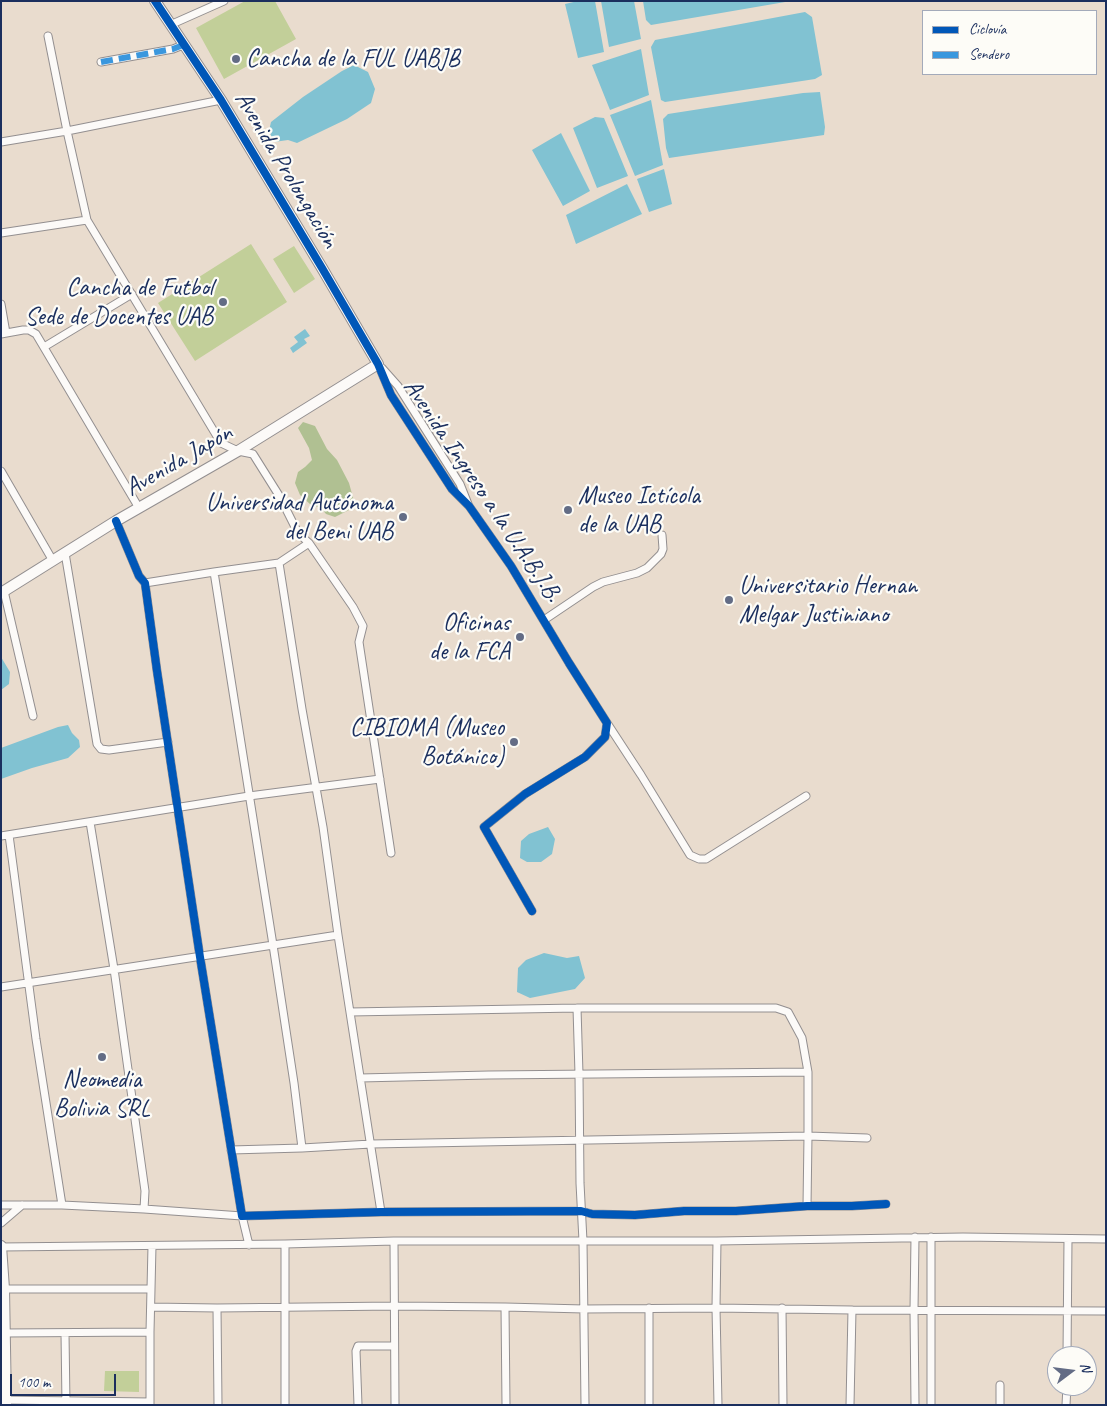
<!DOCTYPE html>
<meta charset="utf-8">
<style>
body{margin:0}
#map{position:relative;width:1107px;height:1406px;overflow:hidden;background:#e9dcce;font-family:Caveat,sans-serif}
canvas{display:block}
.frame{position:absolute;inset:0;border:2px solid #1b2f5e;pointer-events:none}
.legend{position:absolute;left:922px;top:10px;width:175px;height:65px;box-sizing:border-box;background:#fdfcf7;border:1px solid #a3aaba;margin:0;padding:6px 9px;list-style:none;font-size:15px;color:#1b2f5e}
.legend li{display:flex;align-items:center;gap:10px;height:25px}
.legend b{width:25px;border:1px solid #a3aaba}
.north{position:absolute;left:1047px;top:1346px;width:50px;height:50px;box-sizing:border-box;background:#fdfcf7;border:1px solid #a3aaba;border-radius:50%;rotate:75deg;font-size:14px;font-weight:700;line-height:20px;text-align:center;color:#1b2f5e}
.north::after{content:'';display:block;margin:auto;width:18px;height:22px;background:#636c85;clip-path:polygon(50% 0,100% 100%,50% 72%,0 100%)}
.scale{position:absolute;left:10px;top:1374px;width:106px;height:22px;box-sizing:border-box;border:2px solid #1b2f5e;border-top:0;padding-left:6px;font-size:15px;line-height:18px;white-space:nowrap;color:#1b2f5e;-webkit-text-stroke:4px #fdfcf7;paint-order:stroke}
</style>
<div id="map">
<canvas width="1107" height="1406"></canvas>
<div class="frame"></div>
<ul class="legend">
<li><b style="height:6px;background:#0057b8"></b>Ciclovía</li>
<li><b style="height:6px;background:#3a97de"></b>Sendero</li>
</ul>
<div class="north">N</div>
<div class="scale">100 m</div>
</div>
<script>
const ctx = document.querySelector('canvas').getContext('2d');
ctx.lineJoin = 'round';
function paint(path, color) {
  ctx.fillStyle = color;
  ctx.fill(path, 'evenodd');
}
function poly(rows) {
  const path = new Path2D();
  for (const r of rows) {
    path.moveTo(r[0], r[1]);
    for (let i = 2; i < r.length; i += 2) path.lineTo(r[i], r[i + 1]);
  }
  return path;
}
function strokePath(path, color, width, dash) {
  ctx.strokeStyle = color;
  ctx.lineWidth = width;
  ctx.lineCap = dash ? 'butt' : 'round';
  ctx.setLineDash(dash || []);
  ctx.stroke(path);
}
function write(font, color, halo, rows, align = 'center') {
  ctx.font = font + ' Caveat,sans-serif';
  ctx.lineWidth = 4.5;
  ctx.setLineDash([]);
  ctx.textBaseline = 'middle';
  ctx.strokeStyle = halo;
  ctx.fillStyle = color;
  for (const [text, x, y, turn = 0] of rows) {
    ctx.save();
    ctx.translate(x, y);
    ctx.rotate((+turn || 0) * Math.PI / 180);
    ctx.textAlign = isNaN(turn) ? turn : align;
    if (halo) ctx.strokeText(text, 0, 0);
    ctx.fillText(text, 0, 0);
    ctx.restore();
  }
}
paint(poly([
 [245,1,275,1,296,39,224,79,196,28],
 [251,244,287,302,195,361,158,303],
 [294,246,315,279,294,293,273,259],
 [105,1371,139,1371,139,1392,104,1391]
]), '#c2cf99');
paint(poly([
 [303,422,315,426,327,449,337,460,349,483,354,501,349,510,335,517,326,514,321,508,310,504,300,495,295,483,298,472,305,467,312,460,309,448,298,428]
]), '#b0c092');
paint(poly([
 [578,1,595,1,604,52,578,58,565,4],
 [601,1,634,1,641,39,609,47],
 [643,1,791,1,651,25,646,20],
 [805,12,812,17,822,75,815,79,665,102,661,100,651,47,655,40],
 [641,49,649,95,610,110,592,65],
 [354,65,368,72,375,89,371,103,347,119,297,143,288,140,274,142,269,131,271,122,303,97,342,71],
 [820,92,825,127,824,135,669,158,666,148,663,119,668,114,803,93],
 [651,100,663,165,635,176,610,115],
 [595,117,604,118,628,176,597,188,573,128],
 [561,133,590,191,563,206,532,150],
 [664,169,672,204,649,212,637,179],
 [627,184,642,214,576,244,566,215],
 [305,329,310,336,304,339,307,343,293,353,290,348,298,342,294,337],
 [1,657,10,672,9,684,1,690],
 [68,725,72,733,79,740,80,747,68,758,32,768,1,779,1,748,58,727],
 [548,827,555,839,552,854,541,862,527,862,520,858,521,841,529,834],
 [544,953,567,958,579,956,585,978,575,989,530,998,517,992,518,968,526,960]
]), '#81c2d2');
const street = poly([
 [170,25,224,1],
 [48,36,67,131,87,220,221,443,238,451,253,454,280,497,298,533,309,543,353,607,363,626,359,642,391,853],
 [101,62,173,49,183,45],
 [1,142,67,131,221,100],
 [1,233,87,220],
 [1,304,6,333],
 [1,334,23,330,29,330,36,334,139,508],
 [44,347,132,294],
 [378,364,391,395,452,489,469,506,511,566,569,663,607,723,605,737,585,757,525,794,484,827,532,911],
 [382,368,398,386,460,484,468,504],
 [1,471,53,561],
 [116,521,139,576,145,583,157,671,200,957,242,1216,381,1212,581,1211,592,1214,635,1215,684,1211,736,1211,807,1206,852,1206,886,1204],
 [309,543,279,563,302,709,323,827,338,935,381,1212],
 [65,553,97,744,101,749,109,750,168,742],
 [214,572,273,945,294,1083,302,1148],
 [145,583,214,572,279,563],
 [4,591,33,716],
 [544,620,593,587,603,582,637,573,647,568,661,554,663,549,662,535],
 [607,723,641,775,690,855,699,859,706,859,806,796],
 [90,822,114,969,145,1191,144,1209],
 [9,835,36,1039,62,1205],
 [1,836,249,796,380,779],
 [1,987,338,935],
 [577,1008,579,1074,580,1183,583,1241,585,1405],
 [350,1012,577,1008,776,1008,788,1012,802,1038,808,1072,808,1136,867,1138],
 [360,1078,489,1075,808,1072],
 [231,1150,302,1148,371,1144,808,1136,807,1206],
 [1,1205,62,1205,144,1209,242,1216,249,1245],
 [1,1223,22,1205],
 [394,1241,395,1405],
 [717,1241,716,1308,718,1405],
 [285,1244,285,1405],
 [1,1247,285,1244,394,1241,717,1241,963,1237,1106,1239],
 [4,1289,151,1289],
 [151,1307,217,1308,395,1306,505,1307,584,1309,716,1308,852,1310,1106,1311],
 [505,1307,506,1405],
 [217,1308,218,1405],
 [649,1308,649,1405],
 [782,1308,783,1405],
 [5,1333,150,1332],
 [65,1333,66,1405],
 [1067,1356,1068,1239],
 [1000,1385,1000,1405],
 [6,1400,150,1402],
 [150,1405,150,1332,152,1246],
 [358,1405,356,1351,358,1346,394,1346],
 [850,1405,852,1310],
 [915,1405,914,1310,915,1237],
 [931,1405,931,1237],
 [1066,1405,1067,1386]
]);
const secondary = poly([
 [1,593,116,521,238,451,378,364,322,268,221,100,155,1],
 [1,1246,4,1289,6,1405]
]);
strokePath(street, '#938f90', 9);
strokePath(secondary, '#938f90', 12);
strokePath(street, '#fcfaf8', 7);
strokePath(secondary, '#fcfaf8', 10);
strokePath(poly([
 [101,62,173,49,183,45]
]), '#3a97de', 6, [12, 6]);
strokePath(poly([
 [155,1,221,100,322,268,378,364,391,395,452,489,469,506,511,566,569,663,607,723,605,737,585,757,525,794,484,827,532,911],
 [116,521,139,576,145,583,157,671,200,957,242,1216,381,1212,581,1211,592,1214,635,1215,684,1211,736,1211,807,1206,852,1206,886,1204]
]), '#0057b8', 8);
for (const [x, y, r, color] of [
 [236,59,5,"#636c85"],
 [223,302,5,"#636c85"],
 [568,510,5,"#636c85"],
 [403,517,5,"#636c85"],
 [729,600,5,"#636c85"],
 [520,637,5,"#636c85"],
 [514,742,5,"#636c85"],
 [102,1057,5,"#636c85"]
]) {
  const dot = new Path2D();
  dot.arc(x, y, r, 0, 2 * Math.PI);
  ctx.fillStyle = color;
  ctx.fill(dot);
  strokePath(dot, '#fdfcf7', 2);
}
write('25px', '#1b2f5e', '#fdfcf7', [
 ["Cancha de la FUL UABJB",246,59,"left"],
 ["Cancha de Futbol",213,288],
 ["Sede de Docentes UAB",213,317],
 ["Museo Ictícola",578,496,"left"],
 ["de la UAB",578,525,"left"],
 ["Universidad Autónoma",393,503],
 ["del Beni UAB",393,532],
 ["Universitario Hernan",739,586,"left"],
 ["Melgar Justiniano",739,615,"left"],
 ["Oficinas",510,623],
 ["de la FCA",510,652],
 ["CIBIOMA (Museo",504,728],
 ["Botánico)",504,757],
 ["Neomedia",102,1080,"center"],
 ["Bolivia SRL",102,1109,"center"]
], 'right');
write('25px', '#1b2f5e', '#fdfcf7', [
 ["Avenida Prolongación",286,170,59],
 ["Avenida Japón",179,461,-30],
 ["Avenida Ingreso a la U.A.B.J.B.",482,491,56]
]);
</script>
